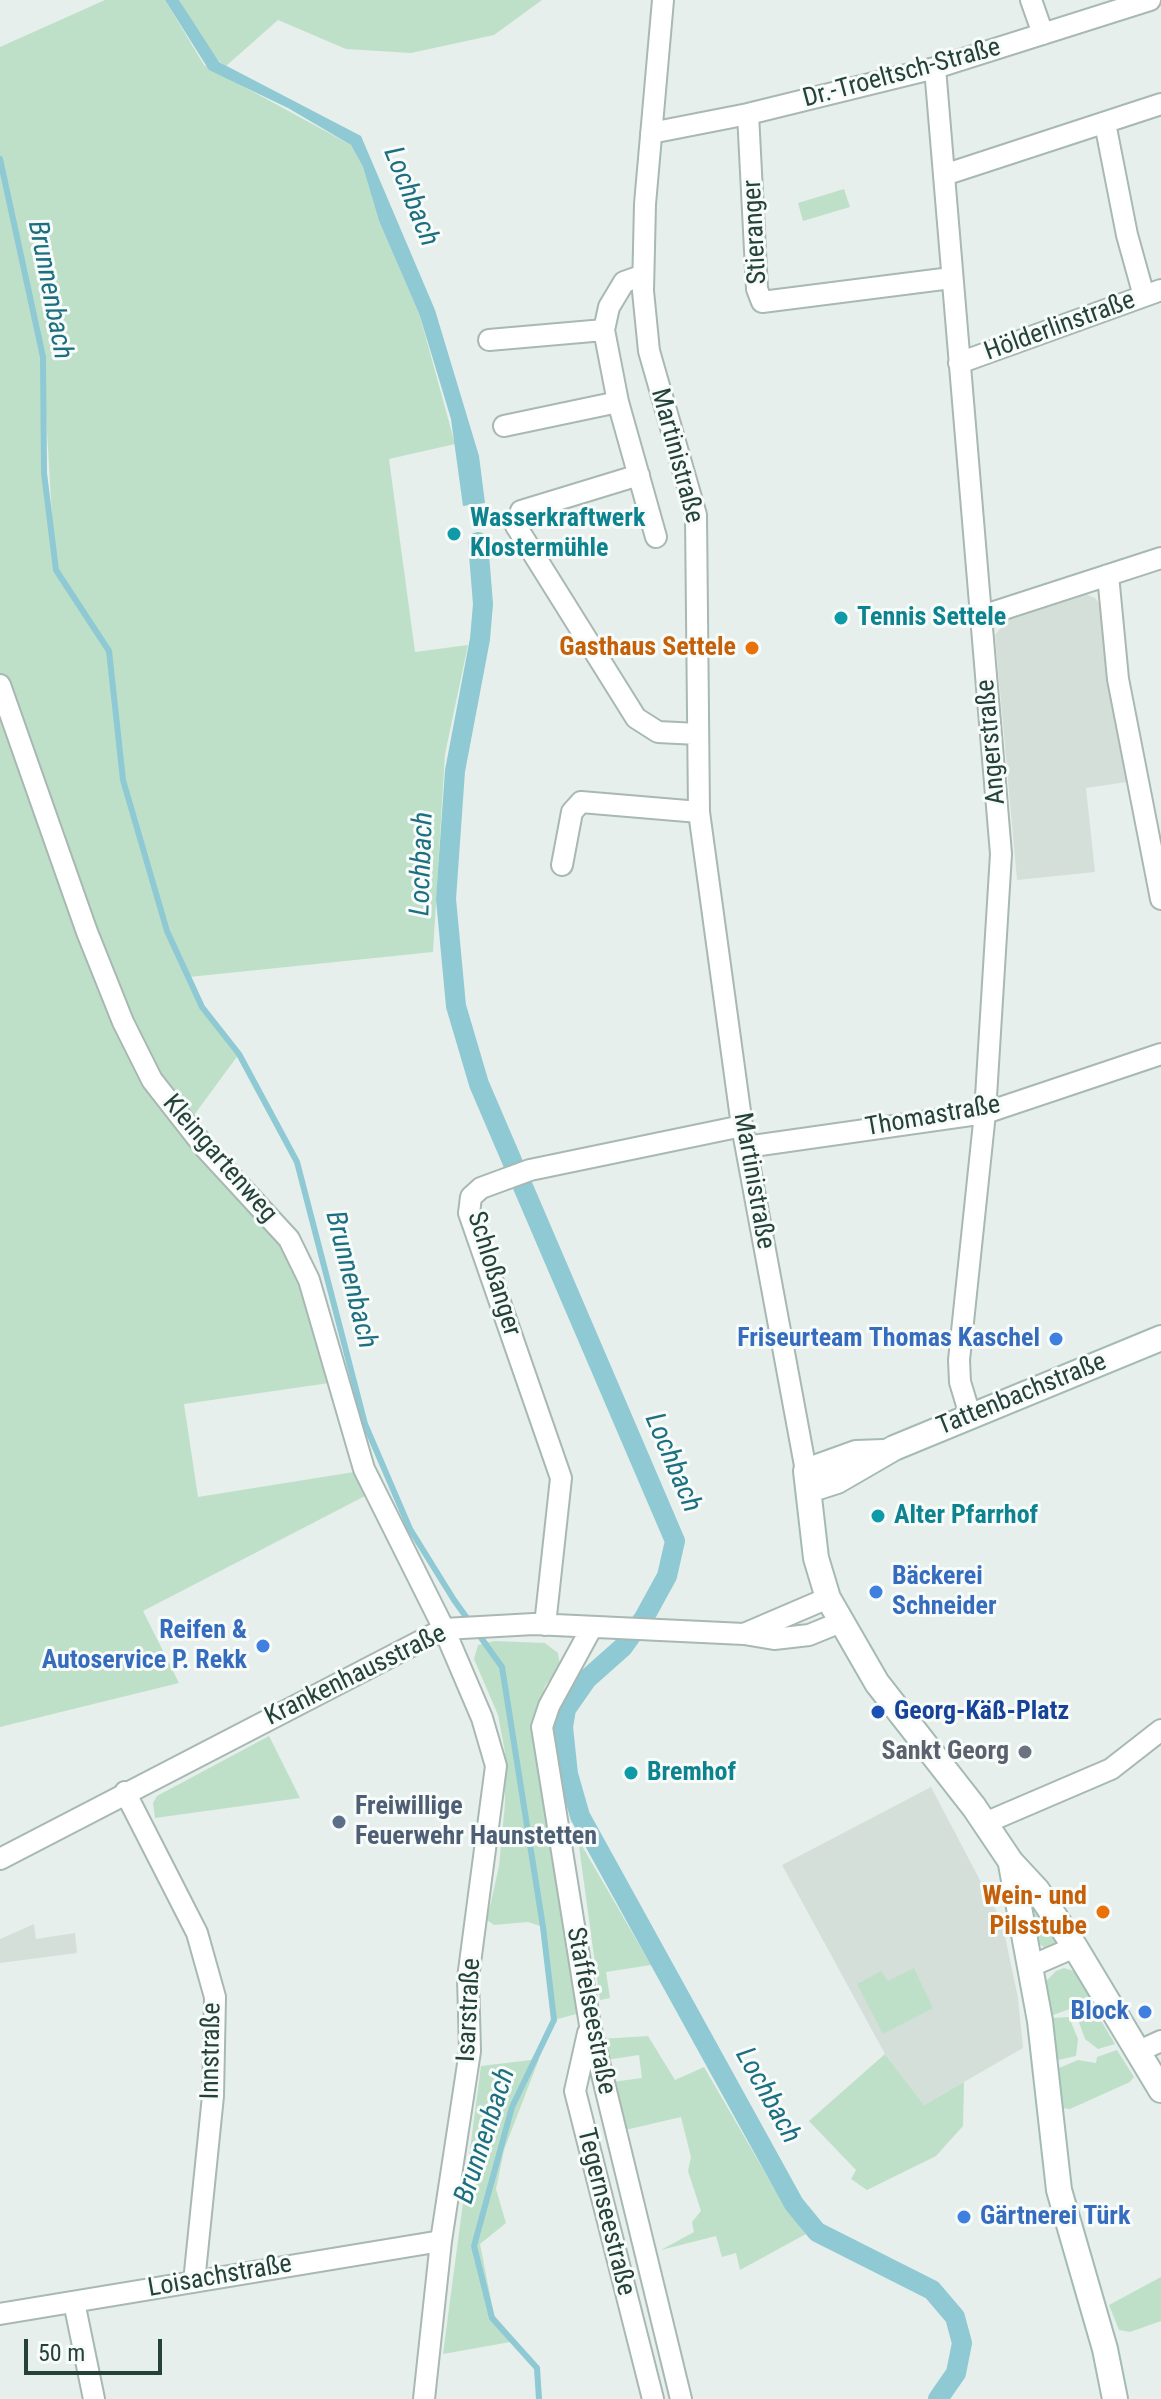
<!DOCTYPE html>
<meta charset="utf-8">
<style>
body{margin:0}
#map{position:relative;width:1161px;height:2399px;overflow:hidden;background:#e6efeb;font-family:"Roboto Condensed",sans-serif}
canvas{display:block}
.scale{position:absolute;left:24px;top:2339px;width:138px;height:36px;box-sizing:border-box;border:4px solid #24423a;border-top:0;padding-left:10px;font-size:24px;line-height:28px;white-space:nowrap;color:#24423a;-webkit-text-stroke:6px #f7fbf9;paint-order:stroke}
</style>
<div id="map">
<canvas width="1161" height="2399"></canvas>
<div class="scale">50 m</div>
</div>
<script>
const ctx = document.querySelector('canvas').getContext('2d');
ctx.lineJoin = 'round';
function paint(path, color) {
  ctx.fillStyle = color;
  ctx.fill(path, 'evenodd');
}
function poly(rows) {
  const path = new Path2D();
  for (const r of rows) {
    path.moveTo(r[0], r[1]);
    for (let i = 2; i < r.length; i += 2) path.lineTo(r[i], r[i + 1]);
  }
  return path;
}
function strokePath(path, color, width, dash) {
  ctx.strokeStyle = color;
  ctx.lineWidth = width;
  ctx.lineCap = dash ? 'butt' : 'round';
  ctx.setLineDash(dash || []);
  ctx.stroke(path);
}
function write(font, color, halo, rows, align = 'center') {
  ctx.font = font + ' "Roboto Condensed",sans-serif';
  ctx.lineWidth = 6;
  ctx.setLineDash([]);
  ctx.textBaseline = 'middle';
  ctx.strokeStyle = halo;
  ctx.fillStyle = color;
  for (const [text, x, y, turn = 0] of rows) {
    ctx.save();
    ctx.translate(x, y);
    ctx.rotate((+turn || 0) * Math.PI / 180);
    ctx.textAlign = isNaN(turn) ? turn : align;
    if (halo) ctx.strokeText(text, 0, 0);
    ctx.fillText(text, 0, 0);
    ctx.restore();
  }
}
paint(poly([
 [1083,593,1095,598,1103,609,1115,724,1127,782,1086,788,1095,872,1017,880,995,635,1008,619],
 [931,1787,1002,1922,1018,1998,1023,2048,924,2105,885,2054,782,1865],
 [34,1924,36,1939,75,1933,77,1953,0,1963,0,1939]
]), '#d4dfda');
paint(poly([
 [105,0,165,0,204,65,351,145,363,167,379,221,420,316,455,444,389,459,415,652,468,645,445,754,433,952,189,977,202,1007,239,1054,186,1126,286,1241,336,1382,184,1404,198,1497,354,1472,365,1496,143,1611,179,1683,0,1727,0,47],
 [43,380,44,380,54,552,44,473],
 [179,0,542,0,494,35,411,53,346,49,278,20,226,66,213,57],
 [844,189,850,207,803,221,798,203],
 [494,1641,545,1643,558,1653,560,1666,545,1686,536,1718,580,2013,554,2020,543,1927,528,1922,494,1925,487,1920,499,1866,505,1803,505,1752,498,1715,474,1659,478,1645],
 [269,1736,300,1798,155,1818,153,1803,157,1796],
 [578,1839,651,1965,606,1972,610,1998,600,2000],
 [1033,1905,1055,1935,1055,1945,1047,1949,1038,1943,1030,1909],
 [914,1968,933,2008,883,2034,857,1984,881,1971,888,1981],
 [1064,1968,1077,1972,1092,2001,1053,2015,1049,2012,1046,1981,1056,1971],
 [1094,2009,1115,2044,1098,2049,1085,2039,1076,2014],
 [1069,2017,1078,2039,1076,2056,1058,2060,1053,2018],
 [648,2036,675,2080,704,2067,774,2188,806,2234,740,2270,736,2253,722,2257,716,2236,661,2250,694,2232,692,2222,701,2211,688,2171,691,2157,681,2117,621,2131,612,2082,642,2078,639,2055,606,2060,601,2039],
 [1117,2050,1134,2077,1130,2082,1070,2109,1062,2108,1059,2068,1078,2060,1096,2063,1097,2057],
 [885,2054,924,2105,964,2082,963,2126,936,2156,867,2190,851,2179,856,2170,809,2121],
 [539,2059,504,2150,496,2189,506,2223,480,2244,494,2315,516,2341,443,2354,481,2066],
 [1161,2277,1161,2321,1130,2332,1119,2330,1109,2305]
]), '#bfe0c8');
paint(poly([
 [165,0,179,0,219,62,361,136,435,310,479,456,485,503,463,506,451,419,420,316,379,221,363,167,351,145,288,108,209,70]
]), '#8ec9d4');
strokePath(poly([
 [0,159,43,357,44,473,56,570,109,651,123,780,167,931,202,1007,239,1054,297,1162,365,1424,410,1529,454,1600,502,1667,543,1927,554,2020,512,2107,474,2246,492,2318,537,2368,539,2399]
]), '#8ec9d4', 6);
strokePath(poly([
 [478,542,483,604,480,639,455,771,446,899,456,1006,479,1084,675,1541,667,1576,644,1618,623,1647,587,1679,566,1709,563,1727,568,1774,580,1816,794,2204,817,2232,932,2290,955,2317,962,2343,956,2373,938,2399]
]), '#8ec9d4', 20);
const street = poly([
 [663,0,645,204,643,291,649,351,696,515,699,812,742,1126,806,1471],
 [1031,0,1043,34],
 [935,68,1001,854,985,1113,959,1360,960,1382,970,1415],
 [748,114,757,289,762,302,951,278],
 [1105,123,1127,235,1144,296],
 [651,133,748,114,935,68,1150,0],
 [944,175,1161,104],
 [641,276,624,282,609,307,604,330,618,402,656,537],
 [489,340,604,330],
 [959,363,1161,290],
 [504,426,618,402],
 [639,475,521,511,516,526,636,718,658,732,698,734],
 [1108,575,1118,679,1161,899],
 [982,616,1161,558],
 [0,685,87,932,123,1022,152,1080,206,1149,289,1239,309,1280,364,1469,444,1629,482,1718,496,1766,468,1978,470,2051,441,2241,424,2399],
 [562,865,572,812,581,802,699,812],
 [746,1147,985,1113,1161,1054],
 [545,1625,561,1478,469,1213,471,1197,481,1188,530,1170,742,1126],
 [591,1629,549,1706,542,1727,590,2025,681,2399],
 [744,1634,828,1598],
 [125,1792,197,1933,215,1997,213,2096,194,2282],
 [985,1823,1111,1769,1161,1730],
 [0,1859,444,1629,534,1624,744,1634,774,1639,809,1635,841,1622],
 [1031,1966,1075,1947],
 [588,2033,575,2091,653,2399],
 [1139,2051,1161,2041],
 [74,2302,94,2399],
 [0,2314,441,2241]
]);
const secondary = poly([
 [884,1452,856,1453,806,1471,816,1558,828,1598,877,1683,974,1807,1011,1862,1037,1890,1075,1947,1161,2090],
 [809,1490,837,1481,894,1448,1161,1338],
 [1011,1864,1040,2021,1059,2190,1105,2349,1115,2399]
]);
strokePath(street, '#a8b8b2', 24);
strokePath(secondary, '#a4bbb3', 28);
strokePath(street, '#fff', 20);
strokePath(secondary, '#fff', 24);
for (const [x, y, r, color] of [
 [454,534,8,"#0f9aa8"],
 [841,618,8,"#0f9aa8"],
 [752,648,8,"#e8710a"],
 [1056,1339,8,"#3f7fe0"],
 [878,1516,8,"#0f9aa8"],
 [876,1592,8,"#3f7fe0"],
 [263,1646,8,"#3f7fe0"],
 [878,1712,8,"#1a4fb4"],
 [1025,1752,8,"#6b7280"],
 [631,1773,8,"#0f9aa8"],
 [339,1822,8,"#5c6f8a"],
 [1103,1912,8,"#e8710a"],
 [1145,2012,8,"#3f7fe0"],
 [964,2217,8,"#3f7fe0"]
]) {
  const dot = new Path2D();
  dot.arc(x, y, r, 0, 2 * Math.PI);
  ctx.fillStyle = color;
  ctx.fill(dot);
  strokePath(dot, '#f7fbf9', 3);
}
write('26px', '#24423a', '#f7fbf9', [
 ["Dr.-Troeltsch-Straße",902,74,-15],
 ["Stieranger",756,232,-93],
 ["Hölderlinstraße",1060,327,-20],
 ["Martinistraße",676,456,75],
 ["Angerstraße",992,742,-95],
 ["Thomastraße",933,1117,-10],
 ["Kleingartenweg",219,1159,49],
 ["Martinistraße",753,1181,80],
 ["Schloßanger",493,1274,73],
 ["Tattenbachstraße",1022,1395,-22],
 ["Krankenhausstraße",356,1676,-26],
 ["Isarstraße",470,2010,-87],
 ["Staffelseestraße",590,2011,79],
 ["Innstraße",212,2051,-89],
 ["Tegernseestraße",605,2212,76],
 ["Loisachstraße",220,2277,-10]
]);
write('bold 26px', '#0d838f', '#f7fbf9', [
 ["Wasserkraftwerk",470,519],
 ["Klostermühle",470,549],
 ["Tennis Settele",857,618],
 ["Alter Pfarrhof",894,1516],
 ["Bremhof",647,1773]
], 'left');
write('bold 26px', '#c56008', '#f7fbf9', [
 ["Gasthaus Settele",736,648],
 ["Wein- und",1087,1897],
 ["Pilsstube",1087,1927]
], 'right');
write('bold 26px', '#366cbe', '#f7fbf9', [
 ["Friseurteam Thomas Kaschel",1040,1339],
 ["Bäckerei",892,1577,"left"],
 ["Schneider",892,1607,"left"],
 ["Reifen &",247,1631],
 ["Autoservice P. Rekk",247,1661],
 ["Block",1129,2012],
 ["Gärtnerei Türk",980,2217,"left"]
], 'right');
write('bold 26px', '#164399', '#f7fbf9', [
 ["Georg-Käß-Platz",894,1712]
], 'left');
write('bold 26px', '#5b616d', '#f7fbf9', [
 ["Sankt Georg",1009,1752]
], 'right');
write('bold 26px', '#4e5e75', '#f7fbf9', [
 ["Freiwillige",355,1807],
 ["Feuerwehr Haunstetten",355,1837]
], 'left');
write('italic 28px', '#1c6f80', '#f7fbf9', [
 ["Lochbach",410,197,68],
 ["Brunnenbach",49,290,79],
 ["Lochbach",423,864,-88],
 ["Brunnenbach",350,1280,76],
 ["Lochbach",672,1463,67],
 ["Lochbach",767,2096,61],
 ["Brunnenbach",486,2136,-72]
]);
</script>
